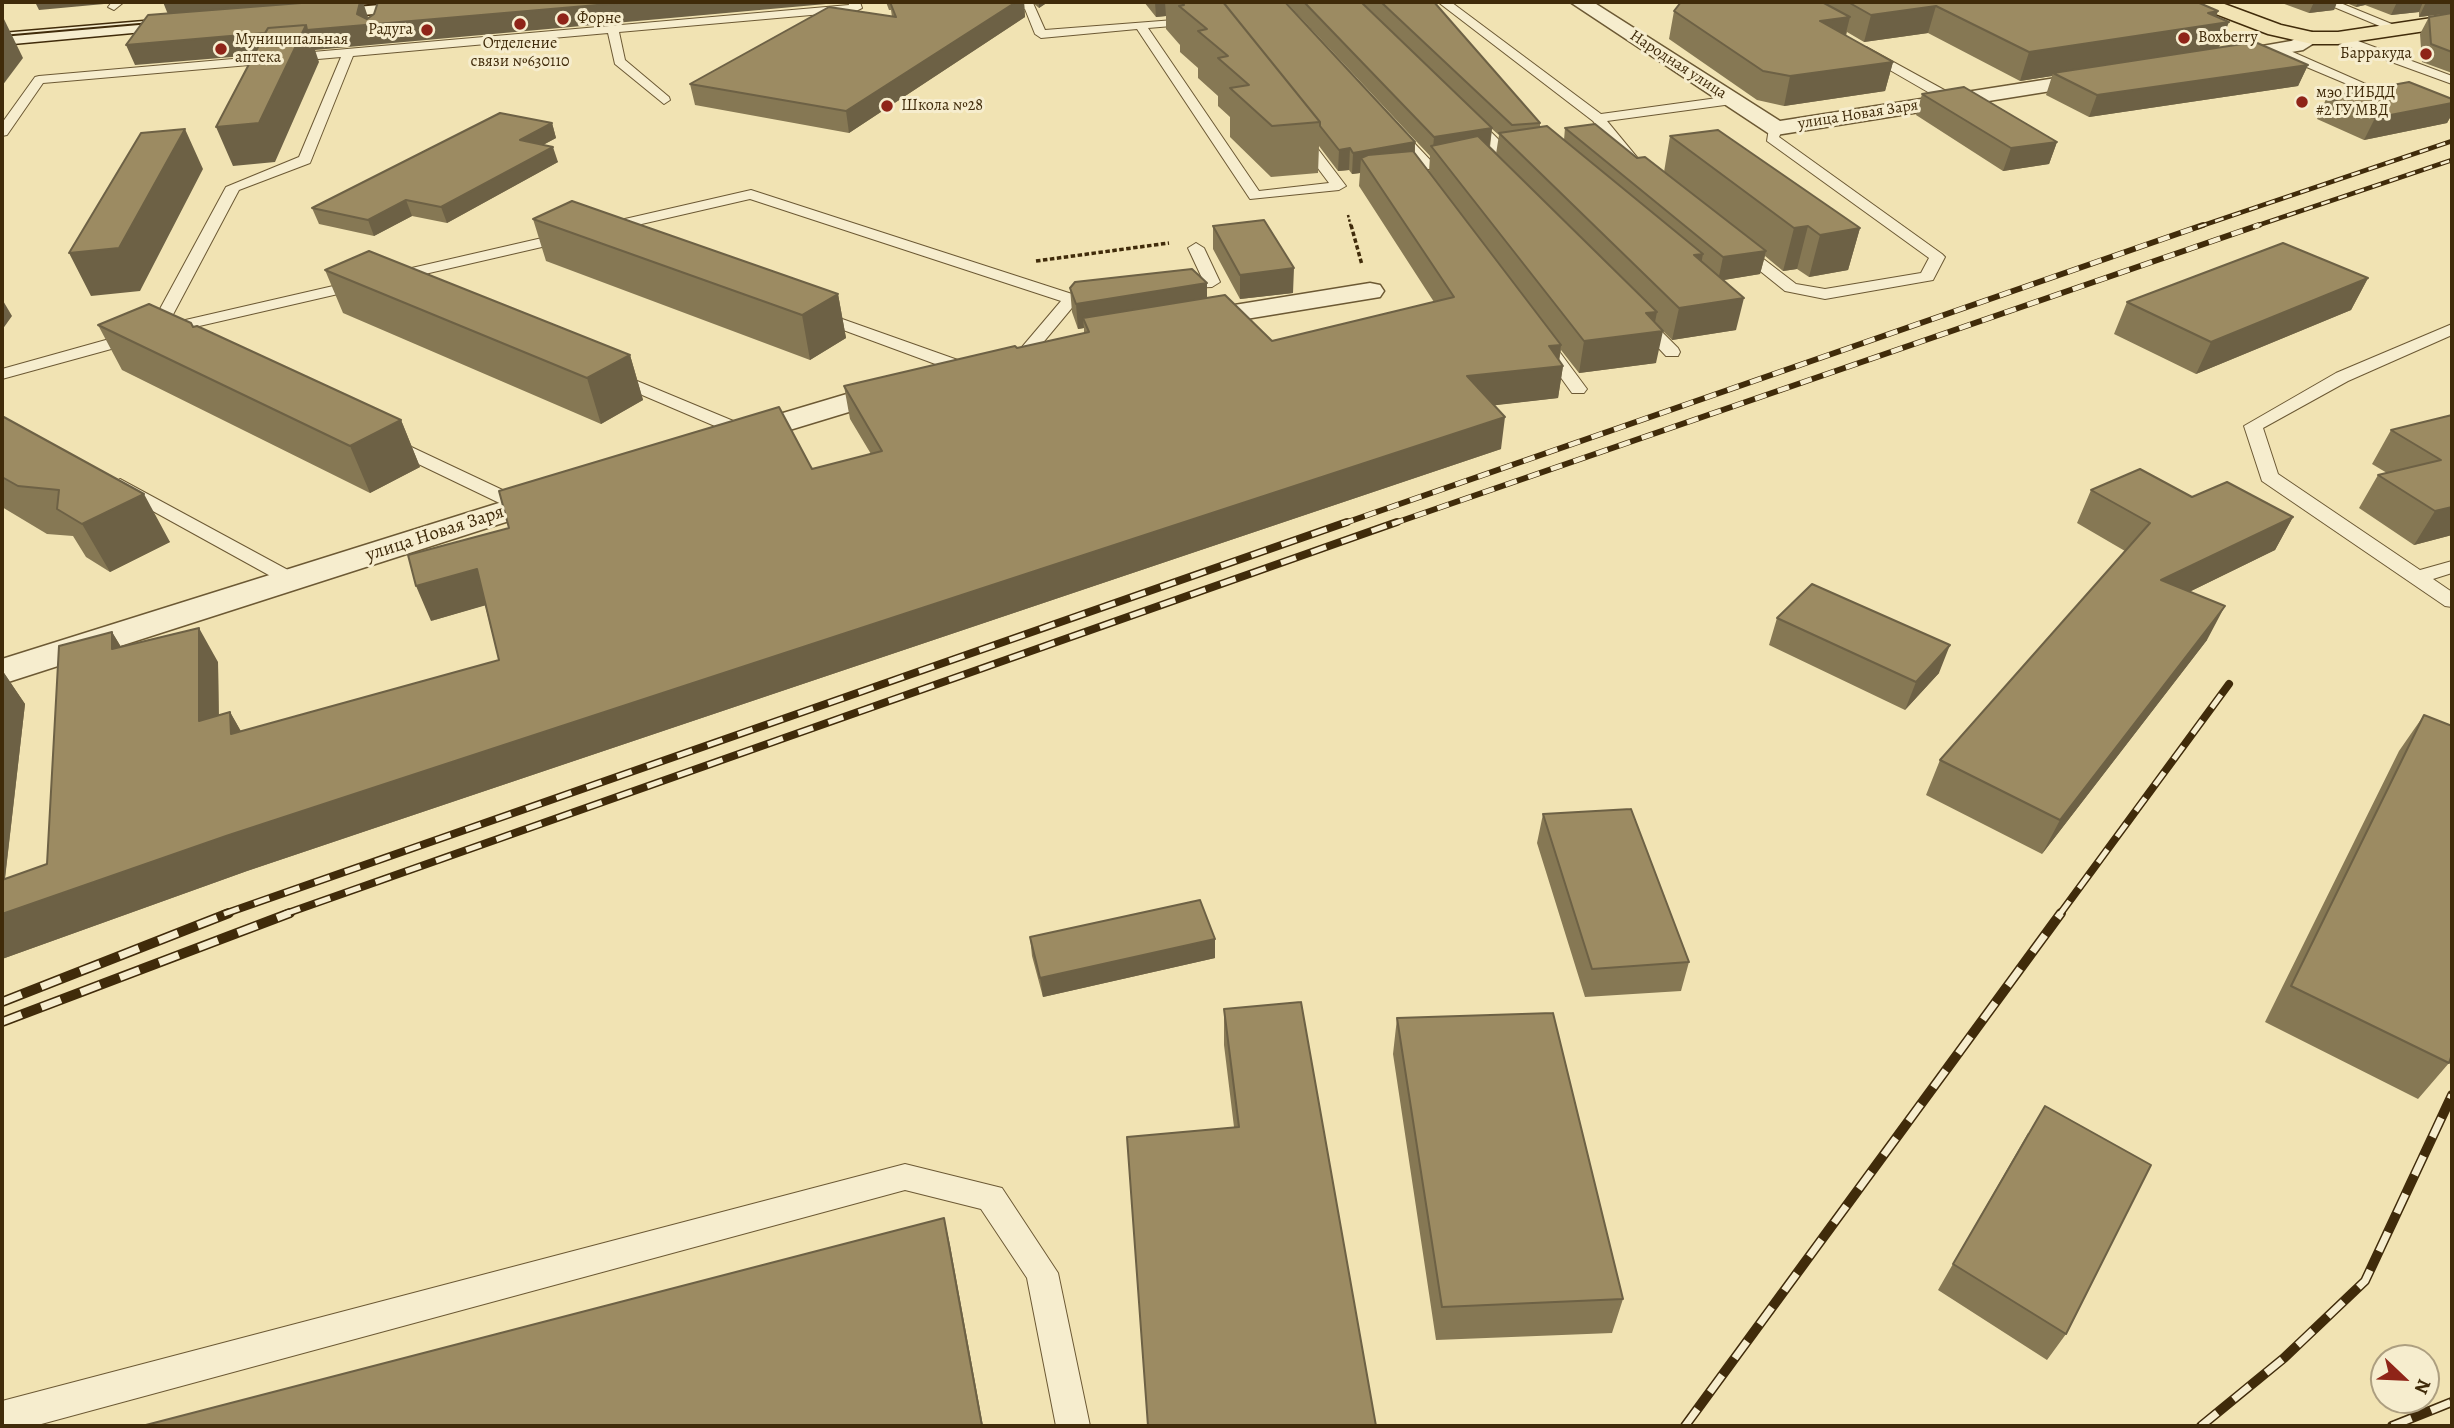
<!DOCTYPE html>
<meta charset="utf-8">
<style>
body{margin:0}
#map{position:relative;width:2454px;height:1428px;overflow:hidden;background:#f1e3b3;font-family:Alegreya,serif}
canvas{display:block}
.frame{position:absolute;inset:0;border:4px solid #402b0a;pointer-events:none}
.north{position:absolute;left:2370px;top:1344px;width:70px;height:70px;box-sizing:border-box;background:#f6edce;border:2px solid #ad9f80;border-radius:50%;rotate:113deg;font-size:19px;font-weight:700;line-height:28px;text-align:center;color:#402b0a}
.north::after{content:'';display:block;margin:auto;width:24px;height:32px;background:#8f2418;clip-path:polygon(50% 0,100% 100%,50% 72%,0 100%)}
</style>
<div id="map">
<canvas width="2454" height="1428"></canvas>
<div class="frame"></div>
<div class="north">N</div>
</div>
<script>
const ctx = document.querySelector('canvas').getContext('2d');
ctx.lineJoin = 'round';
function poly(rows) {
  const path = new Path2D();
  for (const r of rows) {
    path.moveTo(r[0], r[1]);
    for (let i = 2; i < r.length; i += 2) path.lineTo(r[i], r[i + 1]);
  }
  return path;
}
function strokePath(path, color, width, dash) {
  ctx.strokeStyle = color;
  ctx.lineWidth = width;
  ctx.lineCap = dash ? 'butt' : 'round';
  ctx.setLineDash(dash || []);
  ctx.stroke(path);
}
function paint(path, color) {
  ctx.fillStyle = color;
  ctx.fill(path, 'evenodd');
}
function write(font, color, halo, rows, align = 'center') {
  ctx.font = font + ' Alegreya,serif';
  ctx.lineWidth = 6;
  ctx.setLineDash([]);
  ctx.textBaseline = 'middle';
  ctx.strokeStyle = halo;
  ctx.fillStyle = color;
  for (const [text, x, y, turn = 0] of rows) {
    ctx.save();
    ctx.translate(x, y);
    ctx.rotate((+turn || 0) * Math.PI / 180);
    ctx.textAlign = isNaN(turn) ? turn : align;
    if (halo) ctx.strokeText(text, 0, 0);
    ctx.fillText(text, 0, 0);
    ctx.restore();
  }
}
const lane = poly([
 [112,2,124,2,114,10,108,7,112,2],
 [848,2,860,2,862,8,856,11,619,32,625,60,669,97,670,100,664,104,615,64,608,33,353,56,310,163,239,190,168,324,751,190,1072,294,1091,294,1091,300,1076,303,1036,351,1024,351,1022,347,1061,301,750,199,156,336,148,331,226,187,299,157,341,57,43,83,7,135,2,136,2,123,35,77,39,76,849,5,848,2],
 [1438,2,1451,2,1601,114,1732,96,1738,100,1732,104,1607,121,1645,167,1633,170,1593,121,1438,2],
 [2322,2,2338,2,2404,29,2394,32,2322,2],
 [1033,3,1045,30,1200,18,1200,22,1196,24,1148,28,1259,191,1329,183,1293,135,1300,131,1305,132,1346,186,1339,190,1250,199,1137,29,1041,38,1035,34,1025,9,995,11,989,8,995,5,1033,3],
 [2334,35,2342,35,2452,76,2452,84,2334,41,2334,35],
 [2271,46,2279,46,2377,89,2366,92,2271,52,2271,46],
 [1866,47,1957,97,1958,100,1947,103,1862,54,1860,51,1866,47],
 [1463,114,1473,114,1508,149,1524,147,1531,151,1524,155,1500,156,1463,120,1463,114],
 [1776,124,1783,128,1779,137,1942,254,1945,257,1933,280,1825,299,1785,291,1734,250,1734,244,1744,244,1796,284,1825,289,1921,273,1929,258,1767,141,1769,128,1776,124],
 [1390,128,1400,128,1433,163,1433,169,1423,169,1390,134,1390,128],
 [1196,243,1204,248,1220,282,1212,287,1168,289,1168,283,1202,278,1188,248,1196,243],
 [814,309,969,364,972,368,969,372,957,372,808,317,806,314,814,309],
 [1640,314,1646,316,1678,348,1680,352,1678,356,1666,356,1634,322,1634,316,1640,314],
 [2452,324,2452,335,2348,381,2263,428,2278,474,2420,570,2452,561,2452,573,2433,579,2452,592,2452,607,2445,606,2262,481,2244,426,2336,373,2452,324],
 [138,331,146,336,144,340,2,379,2,369,138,331],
 [1544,338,1550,339,1584,385,1587,389,1584,393,1572,393,1536,343,1544,338],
 [613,371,755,430,758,434,755,438,743,438,607,380,604,376,607,372,613,371],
 [388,436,528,502,531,506,521,512,514,510,381,446,379,442,388,436],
 [120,479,299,576,302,580,292,586,285,584,113,489,110,485,120,479],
 [905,1164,1002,1188,1058,1273,1090,1426,1056,1426,1027,1278,981,1209,905,1190,34,1426,2,1426,2,1401,905,1164]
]);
const street = poly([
 [1570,2,1593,2,1780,121,2101,71,2112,77,2101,83,1776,135,1768,133,1570,2],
 [2312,32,2322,38,2303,50,2223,64,2213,58,2216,54,2291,41,2312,32],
 [1370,283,1380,285,1384,291,1380,297,1191,328,1181,326,1177,320,1181,314,1191,312,1370,283],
 [897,379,908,382,912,388,908,394,737,446,726,444,721,437,726,430,897,379],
 [553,486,565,489,569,496,565,503,2,684,2,659,553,486]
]);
const secondary = poly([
 [379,2,457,2,447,8,314,19,304,13,314,7,379,2],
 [191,17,198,19,201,23,198,27,2,45,2,33,191,17]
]);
const highway = poly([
 [2193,2,2219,2,2281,25,2312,32,2338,32,2452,15,2452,27,2338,44,2312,44,2268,34,2195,6,2193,2]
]);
strokePath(lane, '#6c5934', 2);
strokePath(street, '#6c5934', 3);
strokePath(secondary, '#402b0a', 3);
strokePath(highway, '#402b0a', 3);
strokePath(poly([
 [1348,215,1351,227]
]), '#402b0a', 2.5, [2.5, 2]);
strokePath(poly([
 [1351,225,1362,265],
 [1036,261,1169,243]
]), '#402b0a', 3.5, [4.5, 2.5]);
paint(lane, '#f6edce');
paint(street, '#f6edce');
paint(secondary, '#f6edce');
paint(highway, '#f1e3b3');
strokePath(poly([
 [344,7,404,2],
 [2,36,162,22]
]), '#402b0a', 2);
const railFar3 = poly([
 [2198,227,2452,141],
 [2253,227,2452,160]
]);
const railFar2 = poly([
 [1342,524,2203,225],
 [1392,524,2259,225]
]);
const railFar1 = poly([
 [224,914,1347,522],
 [285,914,1397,522],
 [2060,914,2229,684]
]);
const rail = poly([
 [2,1002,229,913],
 [2,1022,290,913],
 [1685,1426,2061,913],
 [2201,1426,2284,1358,2365,1281,2452,1095],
 [2392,1426,2452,1402]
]);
strokePath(railFar3, '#402b0a', 4.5);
strokePath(railFar2, '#402b0a', 6);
strokePath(railFar1, '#402b0a', 8);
strokePath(rail, '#402b0a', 10);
strokePath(railFar3, '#f6edce', 2.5, [9]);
strokePath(railFar2, '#f6edce', 4.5, [12]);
strokePath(railFar1, '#f6edce', 5, [16]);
strokePath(rail, '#f6edce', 7, [21]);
paint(poly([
 [886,2,1024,2,1025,17,849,133,695,105,690,84,892,17,891,10,889,10],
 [1032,2,1048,2,1039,8],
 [1144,2,1285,2,1415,142,1415,153,1429,172,1430,156,1286,2,1434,2,1540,123,1540,127,1564,140,1565,128,1637,158,1664,172,1670,136,1860,228,1848,270,1809,277,1797,269,1783,271,1765,256,1760,274,1723,280,1736,330,1672,340,1656,324,1656,363,1579,373,1561,350,1559,361,1563,366,1558,398,1494,405,1501,449,247,871,2,959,2,670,25,704,5,879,47,864,112,632,121,647,218,662,219,715,230,712,241,732,499,660,485,605,431,621,812,469,871,454,850,419,844,386,1084,333,1084,328,1078,329,1072,312,1070,288,1207,283,1207,298,1272,341,1434,302,1359,186,1360,173,1352,174,1349,170,1338,171,1319,146,1318,173,1271,177,1230,137,1230,117,1218,106,1218,96,1198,78,1198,68,1180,52,1180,45,1166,29,1166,16,1156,17],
 [1492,129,1499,135,1496,154,1490,147],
 [1681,2,2197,2,2218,11,2216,16,2219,48,2308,65,2298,86,2089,117,2046,95,2052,76,2020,81,1928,33,1864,42,1847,32,1846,36,1893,62,1885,91,1784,106,1757,100,1669,39,1674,11],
 [2279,2,2337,2,2334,10,2309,13],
 [2344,2,2452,2,2452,73,2422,62,2420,34,2429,17,2444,14,2419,17,2419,12,2391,15,2365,5,2356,7],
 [1922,94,2057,142,2049,164,2003,171,1916,115],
 [2327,97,2452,99,2452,114,2447,123,2364,140,2317,119],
 [552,123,556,138,543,145,558,162,447,223,412,216,374,236,319,224,312,208],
 [533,219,838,294,846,338,810,360,546,261],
 [1213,226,1293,293,1240,299,1213,249],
 [325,270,630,355,643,400,601,424,343,313],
 [2368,278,2351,310,2196,374,2114,334,2127,302],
 [98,325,193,327,401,420,420,467,370,493,122,370],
 [2452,415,2452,535,2414,545,2359,508,2378,475,2387,473,2372,464,2391,430],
 [2,416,170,542,110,572,86,557,73,536,47,534,2,507],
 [2091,490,2192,497,2293,517,2275,550,2189,592,2207,640,2042,854,1926,795,1940,760,2125,551,2077,523],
 [1777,618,1939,673,1905,710,1769,645],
 [2424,715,2449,1063,2418,1099,2265,1022,2399,751],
 [1543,814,1689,962,1681,991,1585,997,1537,843],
 [1030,937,1215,939,1215,958,1043,997,1032,956],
 [1224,1009,1376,1426,1234,1127,1224,1045],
 [1397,1018,1623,1299,1612,1333,1436,1340,1393,1054],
 [2028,1133,2066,1334,2047,1360,1938,1290]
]), '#867854');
paint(poly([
 [35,2,105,2,104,4,39,10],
 [163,2,348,2,169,17],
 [360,2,363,2,368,17,366,25,633,2,826,2,826,4,315,50,319,62,275,162,233,166,216,127,293,52,135,65,126,45,306,25,357,14],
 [1016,2,1024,2,1025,17,849,133,846,111],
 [1039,2,1048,2,1039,8],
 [1155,2,1165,2,1166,16,1156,17],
 [2314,2,2337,2,2334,10,2309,13],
 [2358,2,2367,2,2365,5,2356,7],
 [2397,2,2423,2,2419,12,2391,15],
 [2426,2,2452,2,2452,13,2419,17],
 [1936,6,1928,33,1864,42,1871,15],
 [2218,11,2213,24,2229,22,2218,50,2053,73,2052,76,2020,81,2029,52,2208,13],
 [2,15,23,58,2,86],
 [1850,17,1843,45,1820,21],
 [1893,62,1885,91,1784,106,1790,76],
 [2308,65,2298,86,2089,117,2097,95],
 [2452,103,2452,114,2447,123,2364,140,2375,118],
 [552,123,556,138,524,155,520,140],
 [1492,128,1489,149,1433,148,1434,137],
 [185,129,203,169,140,291,91,296,69,253],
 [1415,142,1414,163,1361,158,1360,173,1352,174,1353,153],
 [2057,142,2049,164,2003,171,2011,148],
 [553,147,558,162,447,223,441,207],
 [1350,148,1349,170,1338,171,1339,150],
 [406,200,412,216,374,236,368,220],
 [1808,226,1797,269,1783,271,1794,228],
 [1860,228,1848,270,1809,277,1820,235],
 [1766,251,1760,274,1718,281,1723,257],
 [1703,254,1697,285,1694,255],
 [1294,268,1293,293,1240,299,1240,275],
 [2368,278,2351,310,2196,374,2211,342],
 [1207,283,1207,307,1083,318,1084,328,1078,329,1076,304],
 [838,294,846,338,810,360,802,315],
 [1744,298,1736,330,1672,340,1679,308],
 [2,299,12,316,2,330],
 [1657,312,1653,332,1663,331,1656,363,1579,373,1584,341,1646,313],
 [1561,345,1558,367,1563,366,1558,398,1463,409,1467,376,1549,346],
 [630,355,643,400,601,424,587,378],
 [1505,417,1501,449,247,871,2,959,2,914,226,836],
 [401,420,420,467,370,493,350,446],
 [144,494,170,542,110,572,82,524],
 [2452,507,2452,535,2414,545,2435,511],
 [2293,517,2275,550,2144,614,2161,580],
 [477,569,490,604,431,621,416,586],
 [2225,606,2207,640,2042,854,2060,820],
 [199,628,218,662,219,756,199,721],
 [112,632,133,667,112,649],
 [1950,645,1939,673,1905,710,1916,682],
 [2,670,25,704,2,903],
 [230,712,250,747,231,734],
 [1215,939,1215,958,1043,997,1040,978],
 [944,1218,950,1245,983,1426,982,1426]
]), '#6d6145');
const building = poly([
 [314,2,360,2,357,14,367,19,374,14,378,2,632,2,307,30,306,25,268,28,265,33,126,45,148,15,314,2],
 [890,2,1016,2,846,111,690,84,829,7,896,17,890,2],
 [1181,2,1223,2,1320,122,1272,126,1230,88,1249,85,1218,58,1228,56,1198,31,1207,29,1179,6,1184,5,1181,2],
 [1223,2,1285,2,1415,142,1353,153,1350,148,1339,150,1320,126,1320,122,1223,2],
 [1304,2,1361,2,1492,128,1434,137,1304,2],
 [1381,2,1434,2,1540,123,1512,125,1381,2],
 [1681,2,1822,2,1850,17,1820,21,1893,62,1790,76,1763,71,1674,11,1681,2],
 [1848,2,2197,2,2218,11,2208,13,2229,22,2029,52,1936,6,1871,15,1848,2],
 [2452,13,2452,52,2431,44,2429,17,2452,13],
 [306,25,259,123,216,127,268,28,306,25],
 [2255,42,2308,65,2097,95,2053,73,2255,42],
 [2409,82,2452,99,2452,103,2375,118,2327,97,2409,82],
 [1964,87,2057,142,2011,148,1922,94,1964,87],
 [500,113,552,123,520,140,553,147,441,207,406,200,368,220,312,208,500,113],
 [1595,124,1637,158,1645,157,1766,251,1723,257,1565,128,1595,124],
 [1547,126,1703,254,1694,255,1744,298,1679,308,1499,133,1547,126],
 [185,129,119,248,69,253,141,133,185,129],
 [1718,130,1860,228,1820,235,1808,226,1794,228,1670,136,1718,130],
 [1478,136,1657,312,1646,313,1663,331,1584,341,1431,146,1478,136],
 [1413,151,1561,345,1549,346,1563,366,1467,376,1505,417,226,836,2,914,2,880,47,864,59,646,112,632,112,649,199,628,199,721,230,712,231,734,499,660,477,569,416,586,408,555,509,528,499,491,779,407,812,469,882,451,844,386,1015,346,1017,348,1089,332,1083,318,1225,295,1272,341,1454,297,1361,158,1368,155,1413,151],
 [572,201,838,294,802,315,533,219,572,201],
 [1264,220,1294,268,1240,275,1213,226,1264,220],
 [2283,243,2368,278,2211,342,2127,302,2283,243],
 [369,251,630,355,587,378,325,270,369,251],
 [1192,269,1207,283,1076,304,1070,288,1075,282,1192,269],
 [149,304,191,323,193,327,197,326,401,420,350,446,98,325,149,304],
 [2452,415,2452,507,2435,511,2378,475,2441,460,2391,430,2452,415],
 [2,416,144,494,82,524,57,509,59,490,18,486,2,477,2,416],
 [2140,469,2192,497,2227,482,2293,517,2161,580,2225,606,2060,820,1940,760,2150,523,2091,490,2140,469],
 [1812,584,1950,645,1916,682,1777,618,1812,584],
 [2424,715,2452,726,2452,1054,2449,1063,2291,986,2424,715],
 [1631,809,1689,962,1592,969,1543,814,1631,809],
 [1200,900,1215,939,1040,978,1030,937,1200,900],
 [1301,1002,1376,1426,1148,1426,1127,1137,1239,1127,1224,1009,1301,1002],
 [1553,1013,1623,1299,1442,1307,1397,1018,1553,1013],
 [2045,1106,2151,1165,2066,1334,1953,1264,2045,1106],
 [944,1218,982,1426,142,1426,944,1218]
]);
paint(building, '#9c8b62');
strokePath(building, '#6d6145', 2);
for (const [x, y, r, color] of [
 [563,19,7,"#8f2418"],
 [520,24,7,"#8f2418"],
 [427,30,7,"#8f2418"],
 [2184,38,7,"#8f2418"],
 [221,49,7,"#8f2418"],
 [2426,54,7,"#8f2418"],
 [2302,102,7,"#8f2418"],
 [887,106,7,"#8f2418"]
]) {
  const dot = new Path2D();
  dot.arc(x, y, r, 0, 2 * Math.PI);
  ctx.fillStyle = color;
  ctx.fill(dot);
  strokePath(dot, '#f6edce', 2.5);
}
write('16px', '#402b0a', '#f6edce', [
 ["Форне",577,19],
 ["Радуга",413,30,"right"],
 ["Boxberry",2198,38],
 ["Муниципальная",235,40],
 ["аптека",235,58],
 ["Отделение",520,44,"center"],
 ["связи №630110",520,62,"center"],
 ["Барракуда",2412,54,"right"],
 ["мэо ГИБДД",2316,93],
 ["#2 ГУ МВД",2316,111],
 ["Школа №28",901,106]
], 'left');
write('16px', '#402b0a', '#f6edce', [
 ["Народная улица",1678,65,33],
 ["улица Новая Заря",1858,115,-9]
]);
write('19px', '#402b0a', '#f6edce', [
 ["улица Новая Заря",435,534,-18]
]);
</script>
